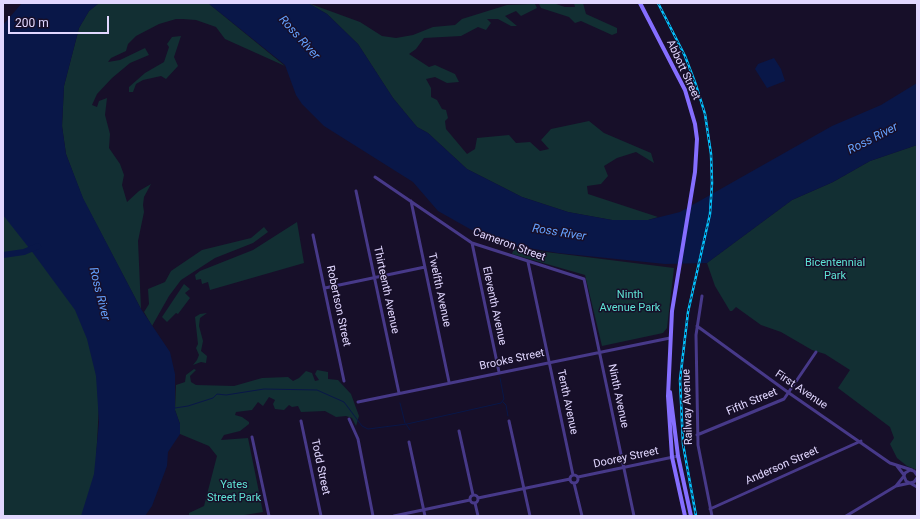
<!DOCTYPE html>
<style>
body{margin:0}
#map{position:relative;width:920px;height:519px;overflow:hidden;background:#170f29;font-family:Roboto,sans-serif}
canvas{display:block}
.frame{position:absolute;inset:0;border:4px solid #e1d7ff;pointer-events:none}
.scale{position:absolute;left:8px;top:16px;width:101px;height:18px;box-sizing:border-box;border:2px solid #e1d7ff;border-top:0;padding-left:5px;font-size:12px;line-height:14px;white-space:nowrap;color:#e1d7ff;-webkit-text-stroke:3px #170f29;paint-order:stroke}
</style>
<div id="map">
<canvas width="920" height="519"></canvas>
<div class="frame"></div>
<div class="scale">200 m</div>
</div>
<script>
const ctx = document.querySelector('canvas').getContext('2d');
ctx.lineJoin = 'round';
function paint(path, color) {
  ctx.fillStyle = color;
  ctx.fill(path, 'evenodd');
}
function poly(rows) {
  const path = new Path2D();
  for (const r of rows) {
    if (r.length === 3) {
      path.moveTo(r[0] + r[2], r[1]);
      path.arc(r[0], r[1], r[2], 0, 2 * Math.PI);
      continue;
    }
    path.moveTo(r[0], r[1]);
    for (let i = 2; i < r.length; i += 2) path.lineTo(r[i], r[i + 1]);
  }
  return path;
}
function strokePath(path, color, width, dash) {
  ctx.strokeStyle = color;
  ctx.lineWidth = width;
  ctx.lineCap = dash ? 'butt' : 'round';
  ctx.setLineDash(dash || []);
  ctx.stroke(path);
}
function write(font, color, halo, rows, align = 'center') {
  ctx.font = font + ' Roboto,sans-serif';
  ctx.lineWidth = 3;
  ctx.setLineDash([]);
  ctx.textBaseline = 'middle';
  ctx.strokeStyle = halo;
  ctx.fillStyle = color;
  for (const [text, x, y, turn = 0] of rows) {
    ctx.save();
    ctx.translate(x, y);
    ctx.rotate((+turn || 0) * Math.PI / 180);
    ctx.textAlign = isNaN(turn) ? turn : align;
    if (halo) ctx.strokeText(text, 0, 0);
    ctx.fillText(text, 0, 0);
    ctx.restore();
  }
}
paint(poly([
 [99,3,208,3,285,66,225,39,216,27,196,20,183,19,176,19,159,24,136,36,128,44,126,51,111,58,108,62,120,60,145,48,149,55,130,63,112,78,97,94,92,105,97,107,99,101,107,98,105,115,110,134,109,148,120,164,124,175,122,185,127,202,139,191,151,184,144,197,143,205,144,212,138,241,141,309,83,199,66,154,62,126,64,86,79,28,89,11],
 [308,3,360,22,382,36,396,38,413,35,433,27,455,25,462,19,507,5,535,4,537,8,521,16,516,11,505,16,517,26,511,26,498,19,487,19,491,23,486,30,478,27,461,36,424,38,416,49,409,54,429,67,435,65,455,74,459,82,447,83,435,77,426,79,431,88,431,97,437,100,442,109,446,110,448,118,445,121,446,129,467,154,475,149,477,138,509,135,516,143,530,142,540,151,549,149,541,140,551,129,589,121,604,133,651,153,654,163,636,152,617,158,604,166,608,176,601,184,587,186,588,194,658,217,648,220,612,220,568,212,522,197,467,169,428,133,417,127,393,98,358,44,327,14],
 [542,3,553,3,565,7,575,7,574,3,583,3,586,14,617,28,617,33,612,35,581,21,575,23,569,17,541,8,539,4],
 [181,36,174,57,178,66,166,79,161,76,143,80,136,84,133,92,129,92,129,87,145,73,164,62,169,47,167,44,172,37],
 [917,145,917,470,907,466,897,458,890,444,894,438,890,427,838,388,850,370,825,354,812,350,781,332,761,325,736,307,732,311,730,311,715,286,707,263,792,200,833,182,870,161],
 [3,208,75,299,101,366,94,501,84,516,3,516],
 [297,222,304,263,210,290,208,282,202,284,201,279,196,280,195,275,200,271,253,250],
 [264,227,268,232,253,243,215,258,181,280,169,296,152,326,144,312,149,304,148,289,165,282,171,271,202,250,251,238],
 [514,248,674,268,667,328,663,333,602,346,585,275,512,254],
 [184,284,190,289,185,293,190,298,178,314,176,313,167,322,162,317],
 [207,313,200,318,199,326,203,341,201,351,207,356,206,363,201,362,193,365,197,360,199,355,196,348,198,344,195,317,200,314],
 [194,369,196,370,190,376,191,382,196,385,234,386,262,378,288,377,293,381,299,378,306,371,312,373,315,381,319,380,315,374,317,370,328,372,328,379,338,380,351,394,359,416,356,426,352,418,346,416,336,417,325,411,301,412,298,406,292,407,289,405,284,410,275,409,273,404,275,400,269,397,263,406,258,402,252,410,236,412,235,415,242,417,249,422,249,424,240,431,224,435,221,440,248,438,263,512,238,516,189,516,189,513,204,506,217,456,209,446,180,434,180,424,175,410,176,385,185,382,186,375]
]), '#122f33');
paint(poly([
 [22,3,99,3,89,11,79,28,64,86,62,126,66,154,83,198,141,309,170,352,175,374,175,410,180,424,180,434,168,452,167,466,152,506,145,516,81,516,94,474,99,422,96,376,87,339,75,310,33,253,3,215,3,25],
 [208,3,308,3,327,14,358,44,393,98,417,127,428,133,467,169,522,197,568,212,612,220,648,220,680,212,832,126,881,105,917,83,917,145,870,161,833,182,792,200,707,263,665,264,558,253,510,245,477,233,438,211,413,182,324,126,302,104,296,95,285,65],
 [774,58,781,69,785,81,767,88,755,69,758,64]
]), '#091748');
strokePath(poly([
 [503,402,506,405,508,416],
 [400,403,405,423],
 [175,408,188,406,213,398,217,394,226,395,264,389,317,390,344,402,362,426,368,429,407,424,501,403,504,399,500,378],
 [406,424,410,430]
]), '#091748', 1);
strokePath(poly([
 [3,255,24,252,38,246]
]), '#091748', 6);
strokePath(poly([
 [375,177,472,243,584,279,634,516],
 [356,191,399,393],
 [411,201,449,382],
 [313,235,344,381],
 [472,243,499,372],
 [528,262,573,475],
 [325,288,425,267],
 [702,296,696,335,698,445,712,516],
 [697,326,789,393,890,463,912,470],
 [358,402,670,338],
 [349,419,358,439,373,516],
 [301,421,321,516],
 [509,421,530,516],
 [459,431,473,495],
 [697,435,784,399,816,352],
 [252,437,269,516],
 [409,442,425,516],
 [897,466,904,475],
 [574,479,4],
 [917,475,914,471,910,470,905,473,904,476,906,481,910,483,914,482,917,478],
 [578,477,678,456],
 [574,483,582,516],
 [910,483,917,487],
 [896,486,910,483],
 [474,499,4],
 [478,498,570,479],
 [475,503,478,516],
 [710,509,861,441],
 [394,516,470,500],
 [846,516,896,486,904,476]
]), '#473989', 3);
strokePath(poly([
 [640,3,685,90,695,124,697,139,695,172,672,311,668,396,672,457,685,516],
 [670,392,678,456,691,516]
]), '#856eff', 4);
const rail = poly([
 [658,3,685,56,696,85,705,114,711,154,712,183,710,214,688,312,680,380,683,444,696,516]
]);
strokePath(rail, '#03c3ff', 2.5);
strokePath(rail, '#170f29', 1, [3]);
write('11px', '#e1d7ff', '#170f29', [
 ["Abbott Street",683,70,65],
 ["Cameron Street",509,245,20],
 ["Thirteenth Avenue",386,290,78],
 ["Twelfth Avenue",439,290,78],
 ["Robertson Street",338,306,78],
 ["Eleventh Avenue",494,306,78],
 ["Brooks Street",512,360,-12],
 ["First Avenue",801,390,34],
 ["Ninth Avenue",618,396,78],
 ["Tenth Avenue",567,402,78],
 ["Fifth Street",752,402,-23],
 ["Railway Avenue",688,407,-92],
 ["Doorey Street",626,458,-12],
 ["Anderson Street",782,466,-24],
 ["Todd Street",320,467,78]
]);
write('11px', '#5ee4d5', '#170f29', [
 ["Bicentennial",835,263],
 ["Park",835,276],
 ["Ninth",630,295],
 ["Avenue Park",630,308],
 ["Yates",234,485],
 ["Street Park",234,498]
]);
write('italic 12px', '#65a2ff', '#170f29', [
 ["Ross River",299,38,48],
 ["Ross River",873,139,-27],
 ["Ross River",559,233,9],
 ["Ross River",99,294,76]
]);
</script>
